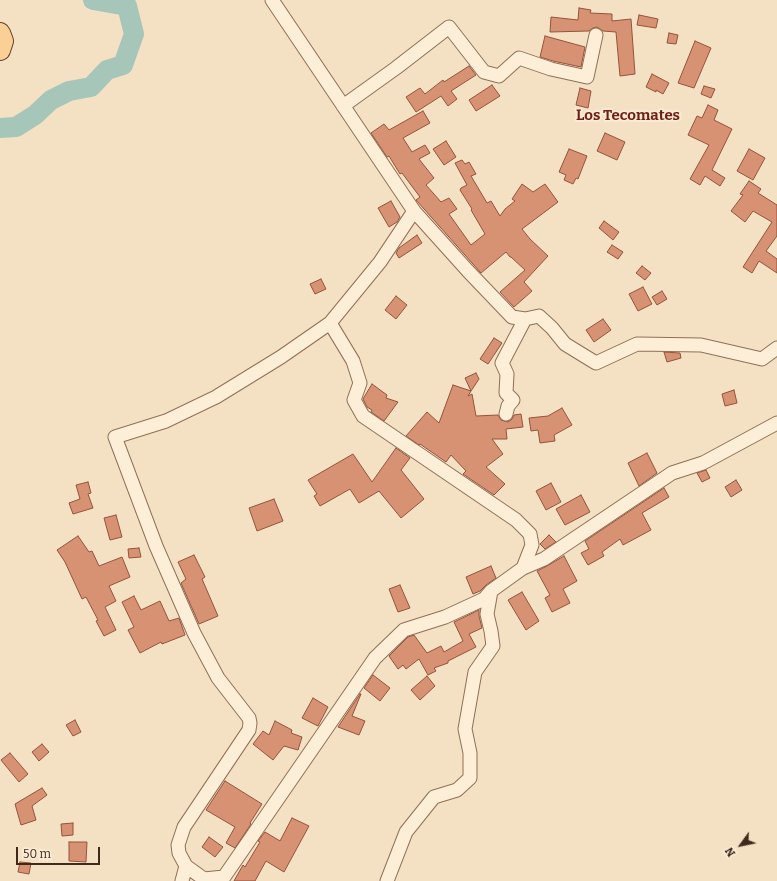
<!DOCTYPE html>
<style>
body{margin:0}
#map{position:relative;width:777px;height:881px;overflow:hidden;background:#f4e0c3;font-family:Bitter,serif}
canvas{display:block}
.north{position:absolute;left:721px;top:825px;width:40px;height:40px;-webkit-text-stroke:3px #faebd4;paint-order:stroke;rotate:237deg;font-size:11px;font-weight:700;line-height:16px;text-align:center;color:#3f291d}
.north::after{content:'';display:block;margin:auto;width:14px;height:18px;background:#3f291d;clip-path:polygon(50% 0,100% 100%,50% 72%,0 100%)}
.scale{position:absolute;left:16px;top:847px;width:84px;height:18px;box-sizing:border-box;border:2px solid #3f291d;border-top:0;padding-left:5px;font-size:12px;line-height:14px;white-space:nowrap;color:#3f291d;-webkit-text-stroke:3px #faebd4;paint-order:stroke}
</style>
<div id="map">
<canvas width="777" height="881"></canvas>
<div class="north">N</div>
<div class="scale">50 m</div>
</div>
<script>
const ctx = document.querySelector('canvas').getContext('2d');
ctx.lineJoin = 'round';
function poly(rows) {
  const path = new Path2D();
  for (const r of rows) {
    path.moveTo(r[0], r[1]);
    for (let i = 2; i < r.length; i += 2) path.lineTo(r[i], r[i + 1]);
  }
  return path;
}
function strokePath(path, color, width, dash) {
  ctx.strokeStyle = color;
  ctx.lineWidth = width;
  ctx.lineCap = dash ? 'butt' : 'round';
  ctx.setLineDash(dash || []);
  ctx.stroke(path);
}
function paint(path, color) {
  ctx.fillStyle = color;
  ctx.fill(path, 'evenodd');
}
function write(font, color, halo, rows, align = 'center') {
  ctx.font = font + ' Bitter,serif';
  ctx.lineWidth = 4;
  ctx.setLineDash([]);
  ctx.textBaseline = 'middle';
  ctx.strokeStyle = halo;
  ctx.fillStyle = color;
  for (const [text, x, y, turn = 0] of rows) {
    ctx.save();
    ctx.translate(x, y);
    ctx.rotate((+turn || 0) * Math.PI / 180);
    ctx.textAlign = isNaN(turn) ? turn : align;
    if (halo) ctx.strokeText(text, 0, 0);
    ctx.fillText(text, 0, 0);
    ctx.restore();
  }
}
strokePath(poly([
 [0,128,16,127,35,115,51,100,69,91,91,87,107,70,123,65,134,34,127,6,93,0]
]), '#a6c6b9', 20);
const building = poly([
 [579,8,591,10,590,13,612,14,612,21,631,19,635,74,620,76,616,32,603,31,597,27,593,28,589,31,550,32,551,17,578,20,579,8],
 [639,15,658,19,656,28,637,25,639,15],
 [669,33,678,35,676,44,667,43,669,33],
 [545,36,585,47,581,67,553,61,540,57,545,36],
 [695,41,711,48,694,88,678,83,695,41],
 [469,66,476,75,451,91,457,99,448,106,441,96,416,112,406,97,420,88,425,94,443,80,444,82,469,66],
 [652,74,669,83,663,94,656,90,656,92,646,87,652,74],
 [492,85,500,96,476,111,469,100,492,85],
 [704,86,715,89,711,98,701,94,704,86],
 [580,88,591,91,588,108,576,105,580,88],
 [708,105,718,110,714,120,732,129,712,170,725,178,720,186,705,176,700,185,690,179,709,145,688,135,697,116,702,118,708,105],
 [423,111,430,123,403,138,412,152,425,145,430,153,419,159,434,178,426,185,441,202,449,198,457,209,449,214,471,245,485,234,471,210,472,209,460,190,461,188,467,185,455,163,462,160,465,164,469,162,476,174,471,176,487,203,491,201,500,216,505,209,515,201,512,199,522,184,533,192,545,184,558,202,522,229,530,239,548,256,524,282,532,291,514,307,500,292,525,270,511,257,510,257,506,252,481,273,416,200,420,197,402,173,400,174,389,156,387,157,371,133,384,124,389,130,423,111],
 [605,133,625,142,617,160,597,151,605,133],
 [446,141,456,157,444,165,433,149,446,141],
 [569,149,587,156,578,179,576,178,573,184,564,180,566,175,559,172,569,149],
 [749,149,765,158,753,180,737,171,749,149],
 [749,181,761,189,758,193,777,205,777,236,766,251,777,259,777,273,759,261,752,273,743,267,772,222,753,211,745,222,731,211,743,195,740,194,749,181],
 [391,201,400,217,397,222,389,227,378,208,391,201],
 [604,221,619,232,613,240,599,228,604,221],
 [417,235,422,243,399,258,396,253,399,248,417,235],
 [612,245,623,252,618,259,607,252,612,245],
 [642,266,651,273,645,280,636,273,642,266],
 [321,279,326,289,315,294,310,284,321,279],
 [643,287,652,304,638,311,629,294,643,287],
 [662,291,667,299,657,305,652,297,662,291],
 [396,296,407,305,396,319,385,310,396,296],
 [603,319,611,330,594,342,586,330,603,319],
 [494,338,502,343,488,364,480,359,494,338],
 [664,352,680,353,681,358,667,362,664,352],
 [476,373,479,379,471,391,465,378,476,373],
 [372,384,387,395,386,398,398,402,384,421,371,412,372,410,367,407,363,399,372,384],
 [453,385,471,391,468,396,472,394,476,416,498,415,501,420,508,422,512,419,514,415,521,414,523,427,506,429,507,439,492,439,503,454,486,467,505,484,494,495,463,474,466,471,451,455,446,462,420,444,419,445,406,436,427,412,439,423,453,385],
 [734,390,737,403,725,406,722,394,734,390],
 [562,408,572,425,554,435,555,441,540,443,538,430,531,431,529,418,548,416,562,408],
 [396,448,410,458,401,470,424,499,401,518,379,491,359,503,350,489,320,506,314,496,317,494,308,480,353,454,372,482,396,448],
 [647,453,657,473,639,486,628,463,647,453],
 [706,470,710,478,702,482,697,473,706,470],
 [736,480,742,490,731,497,725,487,736,480],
 [88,482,91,493,88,494,93,508,73,514,69,503,80,499,76,485,88,482],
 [551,483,561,502,546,510,536,491,551,483],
 [664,488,669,497,642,513,651,530,623,545,620,539,602,552,604,556,588,565,581,553,589,549,585,541,664,488],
 [581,495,590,512,565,525,556,509,581,495],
 [274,499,283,521,257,531,249,508,274,499],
 [116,515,122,537,110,540,104,518,116,515],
 [549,535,556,542,545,549,540,544,549,535],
 [78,536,89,552,92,551,99,566,122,557,130,577,109,586,116,601,105,607,116,630,104,636,96,621,98,620,86,597,82,599,65,562,57,550,78,536],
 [139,548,141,557,129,558,128,549,139,548],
 [194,555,205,577,202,579,218,616,199,624,181,583,186,579,178,562,194,555],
 [564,556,577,581,563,589,570,603,552,612,545,598,550,595,537,571,547,566,564,556],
 [491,566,496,578,486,585,480,591,473,594,466,577,491,566],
 [400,585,410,608,398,612,389,589,400,585],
 [522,592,539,621,526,630,508,600,522,592],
 [134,596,141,610,160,601,169,621,179,618,185,635,162,644,161,642,140,653,128,630,134,627,122,602,134,596],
 [479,610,479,616,482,628,469,634,476,647,448,661,448,663,434,668,436,671,428,675,419,659,406,669,403,665,398,669,389,656,408,637,414,635,427,653,441,646,444,652,463,641,454,622,479,610],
 [373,675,390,688,380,701,364,688,373,675],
 [427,676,435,686,420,700,411,690,427,676],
 [360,694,361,694,352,716,365,721,359,735,338,727,360,694],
 [313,698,328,707,318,726,302,718,313,698],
 [75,720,81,732,73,736,66,725,75,720],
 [275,721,292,730,291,733,302,737,298,750,284,746,273,760,253,744,263,731,269,735,275,721],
 [42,744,49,752,39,761,32,752,42,744],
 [10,753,28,774,19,782,1,760,10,753],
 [225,781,262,804,250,823,251,824,235,848,226,843,235,827,206,810,225,781],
 [42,788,47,795,32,806,36,820,21,825,15,804,42,788],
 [292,818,309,826,284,872,266,861,255,881,234,881,243,865,245,867,260,842,258,841,265,832,280,841,292,818],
 [73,823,73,835,62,836,61,824,73,823],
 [209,837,223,847,215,857,202,847,209,837],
 [69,842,87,842,86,862,69,861,69,842],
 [20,862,31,863,29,874,18,872,20,862]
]);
paint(building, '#d79274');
strokePath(building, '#945339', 1);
const minor = poly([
 [272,0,414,211,468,271,512,317,525,319,539,316,552,328,565,344,596,363,637,344,701,345,762,359,777,348],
 [343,106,396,68,449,27,484,72,499,76,519,58,551,69,587,77,596,35],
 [414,211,380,262,330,323,281,357,216,397,166,421,115,437,156,546,194,633,218,678,249,718,250,723,249,730,184,827,178,845,179,853,186,866,204,879,224,877,375,658,404,630,445,617,484,599,491,591,523,568,544,559,672,473,703,463,777,423],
 [330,323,353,361,360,383,354,400,363,416,516,520,530,534,532,545,523,568],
 [506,414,508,406,513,400,506,393,507,374,502,363,525,319],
 [182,881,186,866],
 [387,881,406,832,434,797,457,790,470,778,470,753,465,729,475,672,493,646,491,631,487,614,491,591]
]);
const primary = poly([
 [0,33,3,41,0,50]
]);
strokePath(minor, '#916f57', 15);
strokePath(primary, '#5e3d2c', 22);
strokePath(minor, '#fdeed8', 13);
strokePath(primary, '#fbd097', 20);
write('bold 15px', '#721f16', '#faebd4', [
 ["Los Tecomates",628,116]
]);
</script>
